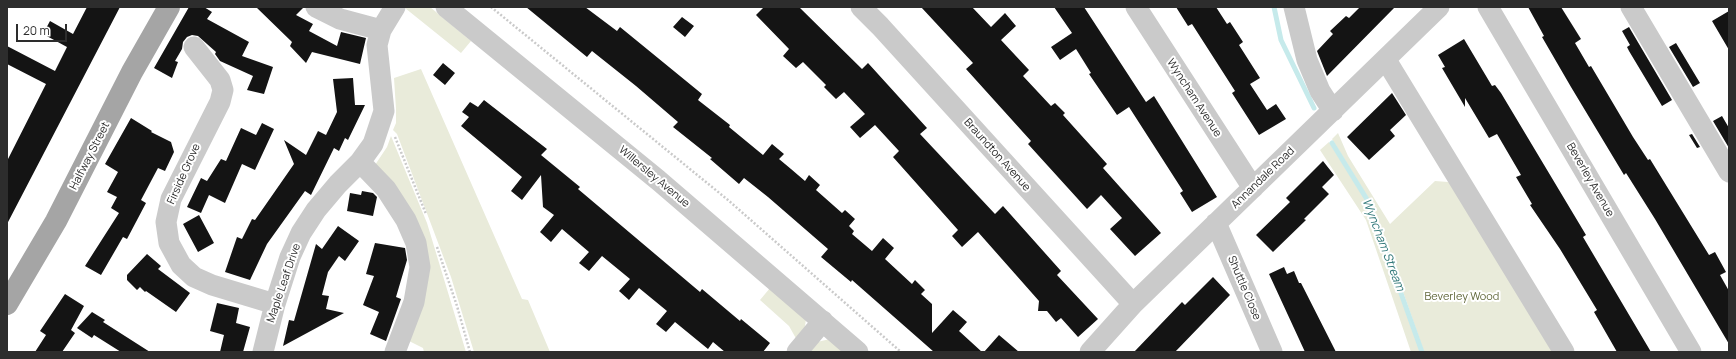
<!DOCTYPE html>
<style>
body{margin:0}
#map{position:relative;width:1736px;height:359px;overflow:hidden;background:#fff;font-family:Manrope,sans-serif}
canvas{display:block}
.frame{position:absolute;inset:0;border:8px solid #2d2d2d;pointer-events:none}
.scale{position:absolute;left:16px;top:24px;width:51px;height:18px;box-sizing:border-box;border:2px solid #2d2d2d;border-top:0;padding-left:5px;font-size:12px;line-height:14px;white-space:nowrap;color:#2d2d2d;-webkit-text-stroke:3px #fff;paint-order:stroke}
</style>
<div id="map">
<canvas width="1736" height="359"></canvas>
<div class="frame"></div>
<div class="scale">20 m</div>
</div>
<script>
const ctx = document.querySelector('canvas').getContext('2d');
ctx.lineJoin = 'round';
function paint(path, color) {
  ctx.fillStyle = color;
  ctx.fill(path, 'evenodd');
}
function poly(rows) {
  const path = new Path2D();
  for (const r of rows) {
    path.moveTo(r[0], r[1]);
    for (let i = 2; i < r.length; i += 2) path.lineTo(r[i], r[i + 1]);
  }
  return path;
}
function strokePath(path, color, width, dash) {
  ctx.strokeStyle = color;
  ctx.lineWidth = width;
  ctx.lineCap = dash ? 'butt' : 'round';
  ctx.setLineDash(dash || []);
  ctx.stroke(path);
}
function write(font, color, halo, rows, align = 'center') {
  ctx.font = font + ' Manrope,sans-serif';
  ctx.lineWidth = 4;
  ctx.setLineDash([]);
  ctx.textBaseline = 'middle';
  ctx.strokeStyle = halo;
  ctx.fillStyle = color;
  for (const [text, x, y, turn = 0] of rows) {
    ctx.save();
    ctx.translate(x, y);
    ctx.rotate((+turn || 0) * Math.PI / 180);
    ctx.textAlign = isNaN(turn) ? turn : align;
    if (halo) ctx.strokeText(text, 0, 0);
    ctx.fillText(text, 0, 0);
    ctx.restore();
  }
}
paint(poly([
 [407,7,430,7,471,41,461,53,405,8],
 [421,69,522,299,528,300,550,352,474,352,451,277,397,134,393,130,396,123,396,109,394,78],
 [1338,133,1348,156,1390,224,1435,181,1448,182,1463,192,1558,352,1424,352,1377,217,1369,199,1332,139],
 [391,136,427,223,466,352,424,352,423,348,409,341,425,290,375,165,387,147],
 [1329,142,1366,201,1373,215,1421,352,1411,352,1366,220,1320,150],
 [770,288,806,319,804,333,798,342,789,326,760,300],
 [830,339,844,352,809,352,817,342]
]), '#e9ebda');
strokePath(poly([
 [1274,7,1281,40,1314,108],
 [1332,143,1368,201,1422,352]
]), '#c6eaeb', 5);
paint(poly([
 [87,7,120,7,7,224,7,161,46,84,7,64,7,46,55,71,67,47,43,34,50,21,73,34],
 [189,7,204,7,212,12,207,19,249,42,242,56,273,67,264,94,247,90,253,76,220,61,215,54,216,52,198,36,192,35,187,37,183,42,182,49,175,61,178,62,172,78,154,68],
 [256,7,304,7,296,15,313,24,309,31,337,46,341,32,366,38,360,64,312,52,306,63,290,46,292,42],
 [526,7,585,7,617,31,620,27,702,94,698,100,730,125,729,127,763,155,772,144,784,154,779,159,791,169,805,181,809,175,820,185,816,190,842,213,845,210,855,219,849,226,854,231,852,234,872,251,883,238,894,248,885,259,912,284,915,280,925,290,921,294,932,304,932,333,953,310,967,322,959,331,982,352,934,352,852,280,851,282,821,257,828,249,768,197,744,178,739,184,710,159,712,158,673,127,678,122,636,86,592,51,587,57],
 [764,7,799,7,862,69,868,63,927,128,920,134,995,214,1003,206,1061,271,1057,275,1098,319,1078,337,1061,318,1056,322,1047,311,1038,311,1039,301,978,232,962,247,952,236,958,230,893,157,899,151,875,125,860,138,850,127,865,114,844,92,836,99,824,87,826,85,803,62,796,68,783,56,789,49,756,15],
 [921,7,972,7,991,27,1005,13,1016,26,1001,40,1029,70,1023,76,1051,106,1055,103,1065,113,1063,115,1107,164,1103,168,1161,233,1135,256,1110,229,1122,218,1101,195,1087,209,1028,144,1031,141,966,69,973,63],
 [1054,7,1084,7,1146,102,1154,96,1217,197,1192,212,1180,193,1183,191,1129,107,1117,115,1089,74,1091,73,1076,49,1060,60,1051,47,1072,33],
 [1176,7,1216,7,1227,24,1230,22,1243,42,1239,45,1260,78,1250,84,1267,110,1276,104,1286,119,1259,135,1232,93,1235,91,1192,24,1188,26],
 [1360,7,1395,7,1327,76,1317,51,1333,34,1330,31,1346,16,1349,18],
 [1528,7,1561,7,1581,39,1575,43,1589,67,1591,66,1633,137,1648,160,1650,159,1709,255,1715,252,1726,272,1720,275,1729,291,1729,344,1655,219,1626,173,1624,175,1571,87,1542,37,1544,36],
 [1729,11,1729,50,1712,21],
 [682,17,694,26,685,37,673,27],
 [1629,27,1672,100,1662,106,1629,51,1627,47,1630,45,1622,31],
 [1464,39,1492,86,1495,85,1501,93,1586,235,1583,237,1651,352,1617,352,1594,312,1597,310,1560,249,1530,205,1532,204,1516,177,1521,175,1497,134,1489,138,1465,98,1465,107,1442,68,1445,67,1438,55],
 [1676,43,1700,83,1693,87,1669,47],
 [443,63,455,73,445,85,433,75],
 [353,78,355,105,365,105,348,140,345,138,339,151,334,148,311,195,305,191,267,244,250,280,225,272,237,237,242,239,252,219,255,220,294,164,284,140,306,155,318,131,326,135,337,112,333,79],
 [1392,93,1406,115,1390,130,1395,136,1369,160,1347,137],
 [484,100,547,149,541,155,580,187,578,189,700,292,702,289,740,321,741,319,770,343,763,352,725,352,713,342,708,349,675,322,666,332,656,324,667,311,639,288,629,300,619,291,630,279,602,256,589,271,579,263,589,252,562,229,551,242,540,232,554,215,543,207,541,175,522,200,511,191,522,177,461,126,469,117,462,112,470,102,478,107],
 [1722,116,1729,128,1729,148,1713,121],
 [131,118,152,131,151,132,171,142,174,152,165,171,158,168,141,200,146,203,127,239,123,237,101,275,85,266,119,213,111,208,117,197,107,192,118,172,105,164],
 [262,123,274,129,255,170,242,164,225,203,209,195,201,213,187,207,201,178,207,181,221,159,226,161,241,128,256,135],
 [1692,134,1700,147,1697,148,1689,135],
 [1323,161,1334,175,1322,187,1329,194,1304,219,1306,220,1273,252,1256,235,1290,202,1286,198],
 [362,191,373,193,377,197,373,216,347,211,350,193,361,195],
 [199,215,214,243,198,252,183,224],
 [338,226,359,241,345,261,339,256,328,272,322,295,329,296,326,309,344,313,283,346,289,320,294,321,316,244,322,249],
 [375,243,405,248,407,260,396,297,401,299,386,341,370,334,379,312,363,305,374,276,366,274],
 [147,254,161,266,158,269,190,293,176,312,146,291,145,292,140,287,137,290,127,280,127,275],
 [1284,267,1287,274,1294,271,1299,283,1301,283,1336,352,1305,352,1269,274],
 [1213,277,1230,295,1175,352,1134,352,1182,302,1185,305],
 [65,294,84,306,71,330,75,333,62,352,35,352,46,335,40,331],
 [217,303,239,308,236,323,250,327,243,352,220,352,224,335,210,331],
 [92,312,105,320,103,322,150,352,121,352,94,335,92,338,77,328],
 [999,335,1019,352,984,352]
]), '#141414');
strokePath(poly([
 [491,7,728,200,901,352],
 [395,137,426,214],
 [437,247,457,306,470,352]
]), '#cacaca', 2.5, [2, 2]);
strokePath(poly([
 [316,7,340,19,381,30],
 [446,7,658,180,858,352],
 [861,7,880,26,1133,304],
 [1136,7,1253,188],
 [1294,7,1307,60,1320,91,1333,111],
 [1488,7,1691,352],
 [1631,7,1729,172],
 [194,47,220,80,223,90,220,102,171,199,166,222,169,243,181,265,194,277,212,285,275,304],
 [1386,60,1564,352],
 [360,162,386,189,406,220,416,243,420,267,414,302,395,352],
 [1216,223,1272,352],
 [263,352,275,304,290,257,301,233,316,210,338,184,360,162,373,144,384,111,377,45,381,30,395,7],
 [797,352,823,321],
 [1090,352,1133,304,1439,7]
]), '#cacaca', 21);
strokePath(poly([
 [7,304,56,221,132,72,169,7]
]), '#a5a5a5', 22);
write('11px', '#2d2d2d', '#fff', [
 ["Wyncham Avenue",1194,98,57],
 ["Braundton Avenue",997,155,48],
 ["Halfway Street",90,156,-63],
 ["Firside Grove",184,174,-66],
 ["Willersley Avenue",654,177,40],
 ["Annandale Road",1263,178,-44],
 ["Beverley Avenue",1590,180,60],
 ["Maple Leaf Drive",284,283,-71],
 ["Shuttle Close",1244,288,67]
]);
write('11px', '#61683b', '#fff', [
 ["Beverley Wood",1462,297]
]);
write('italic 12px', '#367b7c', '#fff', [
 ["Wyncham Stream",1383,245,69]
]);
</script>
